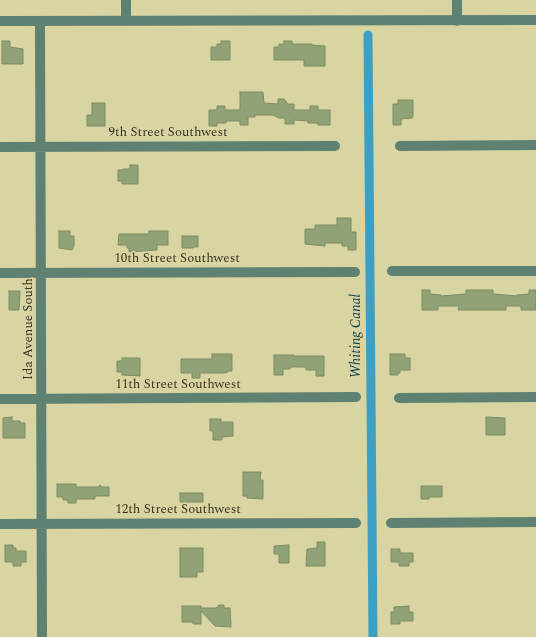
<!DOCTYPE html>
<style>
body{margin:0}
canvas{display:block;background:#d8d5a3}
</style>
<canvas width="536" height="637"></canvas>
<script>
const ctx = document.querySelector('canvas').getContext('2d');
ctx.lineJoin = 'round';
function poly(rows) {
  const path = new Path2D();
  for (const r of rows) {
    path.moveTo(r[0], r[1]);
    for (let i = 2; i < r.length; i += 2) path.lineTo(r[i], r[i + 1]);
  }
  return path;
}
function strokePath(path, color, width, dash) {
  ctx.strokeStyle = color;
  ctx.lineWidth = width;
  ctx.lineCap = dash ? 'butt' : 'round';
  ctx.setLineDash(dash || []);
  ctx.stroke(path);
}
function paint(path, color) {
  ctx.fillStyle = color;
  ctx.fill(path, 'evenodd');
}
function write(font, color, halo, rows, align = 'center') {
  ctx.font = font + ' Spectral,serif';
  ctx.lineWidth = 3;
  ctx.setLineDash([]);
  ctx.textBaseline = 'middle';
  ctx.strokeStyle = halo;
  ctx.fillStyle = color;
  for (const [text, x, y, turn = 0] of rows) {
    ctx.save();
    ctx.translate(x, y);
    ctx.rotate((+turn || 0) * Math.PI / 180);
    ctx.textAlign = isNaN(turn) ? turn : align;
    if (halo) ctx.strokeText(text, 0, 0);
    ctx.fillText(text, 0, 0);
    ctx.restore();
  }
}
strokePath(poly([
 [368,35,373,637]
]), '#3da0c3', 9);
const building = poly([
 [2,41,10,41,10,47,23,49,23,64,2,64,2,41],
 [221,41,230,41,230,60,211,60,211,47,217,47,217,44,221,44,221,41],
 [284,41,292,41,292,44,312,44,312,45,325,46,325,66,304,66,304,60,274,60,274,47,279,47,279,44,284,44,284,41],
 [240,92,263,92,264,103,278,104,278,99,284,99,288,104,294,104,294,110,310,110,310,106,318,106,318,110,330,110,330,125,318,125,318,123,308,123,308,121,294,120,294,124,285,124,285,118,279,118,273,115,255,115,255,117,248,117,248,125,240,125,240,121,226,121,226,123,217,123,217,126,209,126,209,110,217,110,217,106,225,106,225,110,240,110,240,92],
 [398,100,413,100,413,116,412,118,401,119,401,125,393,125,393,104,398,104,398,100],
 [92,103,105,103,105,126,87,126,87,115,92,115,92,103],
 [130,165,138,165,138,184,122,184,122,181,118,181,118,170,123,170,123,169,130,169,130,165],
 [337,218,351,218,351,232,356,232,356,250,348,250,348,246,342,246,342,243,325,243,325,246,305,244,305,229,315,229,315,225,337,225,337,218],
 [59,231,70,231,70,236,74,236,74,246,72,250,59,248,59,231],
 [149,231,168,231,168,245,157,245,157,250,129,252,129,248,127,248,127,245,118,245,119,234,149,234,149,231],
 [182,236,198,236,198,247,193,247,193,248,182,248,182,236],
 [422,290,430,290,430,294,441,295,441,296,466,294,466,290,493,290,493,294,517,296,517,295,529,294,529,290,536,290,536,310,521,310,521,306,506,306,506,310,458,310,459,306,438,306,438,310,422,310,422,290],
 [9,291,20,291,19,310,9,310,9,291],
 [212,354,232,354,232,371,228,371,228,372,224,373,200,373,200,378,192,378,192,373,181,373,181,359,212,359,212,354],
 [390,354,405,354,405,358,410,358,410,370,400,370,400,373,398,373,398,375,390,375,390,354],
 [274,355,294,355,294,356,324,356,324,376,316,376,316,370,306,370,306,367,290,367,290,369,283,369,283,375,274,375,274,355],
 [122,358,140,358,140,376,122,375,122,372,117,372,117,361,122,361,122,358],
 [12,417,12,421,20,421,20,423,25,423,25,438,3,438,3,418,12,417],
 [486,417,505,418,505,435,486,435,486,417],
 [210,419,221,419,221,422,233,422,233,436,222,437,222,440,213,440,213,431,210,431,210,419],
 [243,472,261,472,260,480,263,480,263,499,247,498,247,496,243,496,243,472],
 [57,484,76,484,76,487,98,487,100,485,102,487,109,487,109,496,95,496,95,499,76,499,76,503,68,503,68,500,63,500,63,497,57,497,57,484],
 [421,486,442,486,442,497,429,497,429,499,421,499,421,486],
 [180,493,203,493,203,502,180,502,180,493],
 [317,542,325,542,325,566,306,566,307,549,317,548,317,542],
 [5,545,13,545,13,548,16,548,16,551,26,551,26,562,21,562,21,566,13,566,13,562,5,562,5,545],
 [289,545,289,563,279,563,279,554,274,554,274,546,289,545],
 [180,548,203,548,203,572,197,572,197,577,180,577,180,548],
 [391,549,400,549,400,553,413,553,413,562,409,562,409,566,399,566,399,562,391,562,391,549],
 [219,605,224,605,224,608,230,608,231,627,215,626,201,611,201,624,193,624,193,622,182,622,182,606,201,606,201,608,216,608,219,605],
 [409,606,409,612,413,612,413,621,400,621,400,624,391,624,391,612,394,612,394,607,409,606]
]);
paint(building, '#91a276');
strokePath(building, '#7c8c61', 1);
strokePath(poly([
 [126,0,126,21],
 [457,0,457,21],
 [0,21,536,20],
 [40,21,42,637],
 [400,146,536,145],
 [0,147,335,146],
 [392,271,536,271],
 [0,273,355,272],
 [399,398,536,397],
 [0,399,356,397],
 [391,523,536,522],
 [0,524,356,523]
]), '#5e8171', 10);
write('13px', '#34331f', '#d8d5a3', [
 ["9th Street Southwest",168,133],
 ["10th Street Southwest",177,259],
 ["Ida Avenue South",29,329,-90],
 ["11th Street Southwest",178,385],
 ["12th Street Southwest",178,510]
]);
write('italic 14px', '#0c3948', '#d8d5a3', [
 ["Whiting Canal",357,336,-90]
]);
</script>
